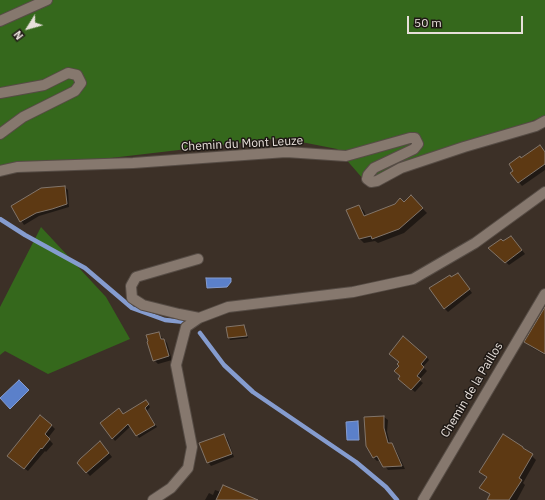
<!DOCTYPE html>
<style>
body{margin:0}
#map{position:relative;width:545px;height:500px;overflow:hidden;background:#3c3027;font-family:"IBM Plex Sans",sans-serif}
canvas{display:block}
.north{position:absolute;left:8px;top:8px;width:40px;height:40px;-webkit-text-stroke:3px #1f1915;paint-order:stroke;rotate:233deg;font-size:11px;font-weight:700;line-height:16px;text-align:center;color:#e7dfda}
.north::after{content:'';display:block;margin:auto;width:14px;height:18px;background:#e7dfda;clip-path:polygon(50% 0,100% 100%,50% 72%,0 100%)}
.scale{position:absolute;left:407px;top:16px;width:116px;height:18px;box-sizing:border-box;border:2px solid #e7dfda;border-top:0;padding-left:5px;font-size:12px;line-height:14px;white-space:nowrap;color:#e7dfda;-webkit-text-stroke:3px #1f1915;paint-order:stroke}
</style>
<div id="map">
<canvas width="545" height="500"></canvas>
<div class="north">N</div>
<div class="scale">50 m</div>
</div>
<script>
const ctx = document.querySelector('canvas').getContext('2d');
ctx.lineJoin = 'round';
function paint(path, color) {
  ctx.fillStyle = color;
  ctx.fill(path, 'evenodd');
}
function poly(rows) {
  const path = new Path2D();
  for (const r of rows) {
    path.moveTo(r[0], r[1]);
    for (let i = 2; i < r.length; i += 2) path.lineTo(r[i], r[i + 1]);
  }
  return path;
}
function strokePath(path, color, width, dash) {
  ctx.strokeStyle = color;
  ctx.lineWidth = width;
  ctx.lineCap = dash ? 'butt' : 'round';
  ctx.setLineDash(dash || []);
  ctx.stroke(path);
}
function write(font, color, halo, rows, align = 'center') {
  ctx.font = font + ' "IBM Plex Sans",sans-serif';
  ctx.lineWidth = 3;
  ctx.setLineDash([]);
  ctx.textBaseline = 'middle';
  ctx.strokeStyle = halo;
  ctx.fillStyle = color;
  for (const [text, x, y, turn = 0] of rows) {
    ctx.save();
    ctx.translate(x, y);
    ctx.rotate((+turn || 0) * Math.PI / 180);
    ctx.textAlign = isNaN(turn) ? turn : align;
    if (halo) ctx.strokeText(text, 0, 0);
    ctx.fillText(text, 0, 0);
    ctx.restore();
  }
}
paint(poly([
 [0,0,545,0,545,116,464,147,382,175,364,180,337,149,281,138,0,171],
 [41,227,106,297,130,339,48,374,5,351,0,355,0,307]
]), '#35681c');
const water = poly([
 [206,278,231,278,231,282,227,287,207,288,206,278],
 [19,380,29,390,10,409,0,398,19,380],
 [358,421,359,440,347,440,346,422,358,421]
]);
paint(water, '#5b80ca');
strokePath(water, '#859ccf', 1);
paint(poly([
 [540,146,545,152,545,170,522,186,512,174,521,159],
 [65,187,68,190,69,207,39,216,24,225,12,206,42,189],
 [411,197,427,213,404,233,378,243,375,241,364,243,359,238,359,206,364,211,366,216,404,203],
 [514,240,525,254,509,265,490,248,504,242],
 [452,278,461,278,472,293,448,312,444,308],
 [545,312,545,355,531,347,526,342],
 [244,326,248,338,230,340,229,338,227,328],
 [158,333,167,343,172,360,158,364,154,360],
 [393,357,427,357,429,360,423,367,427,371,419,380,423,383,415,392,402,381,400,363],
 [148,404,150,407,147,411,157,427,139,438,131,426,115,441,102,423],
 [384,417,388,420,387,432,390,444,395,448,405,469,388,470,380,460,377,461,373,457,365,418],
 [51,425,55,429,48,438,53,444,46,452,45,451,28,471,12,459],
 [223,435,227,438,234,457,211,466,208,462],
 [100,442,112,457,90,476,78,463],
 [523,447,536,460,523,483,525,485,517,500,490,500,491,495,481,488,487,478,481,472],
 [215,490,221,492,239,500,205,500,209,493,213,495]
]), '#0007');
strokePath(poly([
 [0,219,25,235,85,268,132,308,165,320,185,322],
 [200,333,224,365,253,392,356,462,386,487,397,500]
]), '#859ccf', 4.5);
const building = poly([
 [540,145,545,152,545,164,518,183,510,173,513,171,509,164,520,156,521,158,540,145],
 [65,186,67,204,52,209,36,213,20,222,11,206,41,188,65,186],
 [411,195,423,208,399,229,372,239,371,236,359,239,346,210,359,205,364,216,395,204,400,198,404,202,411,195],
 [511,236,522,250,505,263,488,248,501,239,503,241,511,236],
 [458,273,470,289,444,309,429,288,450,275,451,277,458,273],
 [545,307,545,354,524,342,545,307],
 [244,325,247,336,228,338,226,327,244,325],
 [159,332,161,339,164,339,169,356,153,361,147,342,148,341,146,335,159,332],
 [403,336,427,357,421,364,424,367,417,376,421,379,411,390,398,379,400,376,394,371,399,366,397,364,399,362,389,354,403,336],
 [146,400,149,404,145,408,155,425,136,436,128,424,112,439,100,423,119,408,123,414,146,400],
 [40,415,52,425,45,434,50,439,42,449,41,448,24,469,7,456,40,415],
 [384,416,384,428,388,443,392,443,402,466,383,467,377,456,373,458,366,446,364,417,384,416],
 [224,434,232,454,207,463,199,443,224,434],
 [503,434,523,447,523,448,533,454,519,478,522,480,509,500,487,500,490,494,479,488,487,477,479,472,503,434],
 [100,441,109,453,86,473,77,463,80,459,100,441],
 [223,485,258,500,216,500,223,485]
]);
paint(building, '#5d3913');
strokePath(building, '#82756a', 1);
const minor = poly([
 [0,21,47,0],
 [0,93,44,85,68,73,77,75,81,83,75,91,23,117,0,134],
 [0,171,17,167,133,163,286,152,346,156,410,138,415,138,418,144,414,149,374,168,368,175,367,179,371,182,377,181,401,168,464,147,536,126,545,121],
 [198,259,136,277,131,286,132,298,143,305,179,314,199,318],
 [153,500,171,488,188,468,192,447,176,365,186,327,199,318,228,307,353,292,413,279,475,243,545,192],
 [423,500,545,294]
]);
strokePath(minor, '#564c45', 12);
strokePath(minor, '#86786e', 10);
write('12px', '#e7dfda', '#1f1915', [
 ["Chemin du Mont Leuze",242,144,-3],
 ["Chemin de la Paillos",472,390,-59]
]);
</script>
